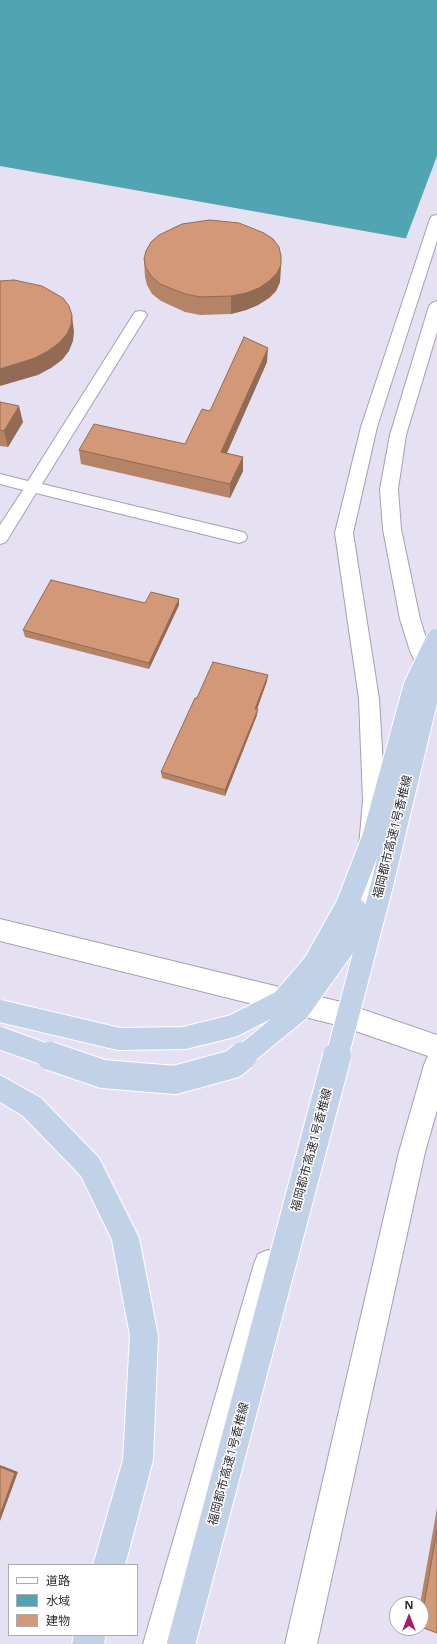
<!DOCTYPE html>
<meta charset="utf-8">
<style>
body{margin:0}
#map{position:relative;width:437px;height:1644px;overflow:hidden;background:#e6e1f2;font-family:"Open Sans","Noto Sans JP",sans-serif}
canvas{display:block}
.legend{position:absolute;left:8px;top:1564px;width:130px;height:72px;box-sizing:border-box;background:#fff;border:1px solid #abaaac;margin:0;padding:5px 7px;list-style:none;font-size:12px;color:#2c2a30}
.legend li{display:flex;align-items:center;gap:8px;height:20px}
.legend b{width:20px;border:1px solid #abaaac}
.north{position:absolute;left:389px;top:1596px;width:40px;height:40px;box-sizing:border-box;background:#fff;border:1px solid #abaaac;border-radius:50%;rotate:0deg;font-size:11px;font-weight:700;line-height:16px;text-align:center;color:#2c2a30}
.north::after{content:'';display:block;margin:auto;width:14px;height:18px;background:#a51e68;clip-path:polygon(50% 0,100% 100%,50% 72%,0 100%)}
</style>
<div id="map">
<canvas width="437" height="1644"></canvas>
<ul class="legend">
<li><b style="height:5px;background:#fff"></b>道路</li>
<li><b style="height:11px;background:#51a5b2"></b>水域</li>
<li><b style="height:11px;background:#d29877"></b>建物</li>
</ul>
<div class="north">N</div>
</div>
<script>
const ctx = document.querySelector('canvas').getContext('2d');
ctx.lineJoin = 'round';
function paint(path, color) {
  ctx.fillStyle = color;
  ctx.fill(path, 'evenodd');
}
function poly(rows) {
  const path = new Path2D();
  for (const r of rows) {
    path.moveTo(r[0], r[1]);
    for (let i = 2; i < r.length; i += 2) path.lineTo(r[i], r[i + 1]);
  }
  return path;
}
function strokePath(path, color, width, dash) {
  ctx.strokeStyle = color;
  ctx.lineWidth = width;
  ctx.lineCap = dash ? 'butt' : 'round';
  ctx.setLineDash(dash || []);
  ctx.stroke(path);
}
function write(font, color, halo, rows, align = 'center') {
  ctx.font = font + ' "Open Sans","Noto Sans JP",sans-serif';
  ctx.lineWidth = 3;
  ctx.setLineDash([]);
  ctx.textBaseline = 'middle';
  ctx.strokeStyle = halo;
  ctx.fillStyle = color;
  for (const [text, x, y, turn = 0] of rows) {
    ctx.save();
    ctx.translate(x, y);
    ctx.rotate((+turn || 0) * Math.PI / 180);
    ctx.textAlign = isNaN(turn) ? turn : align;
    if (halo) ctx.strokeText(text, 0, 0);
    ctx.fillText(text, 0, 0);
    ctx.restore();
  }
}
paint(poly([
 [0,0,437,0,437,244,0,166]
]), '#51a5b2');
paint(poly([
 [437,156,437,246,405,241]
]), '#e6e1f2');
const service = poly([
 [140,311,145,312,147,315,42,484,239,531,245,533,247,537,245,541,239,543,36,493,6,542,0,544,0,525,23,490,0,484,0,474,28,481,133,315,135,312,140,311]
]);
const tertiary = poly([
 [437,215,437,241,377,427,353,533,379,699,385,800,378,883,371,933,367,941,359,944,351,941,347,933,356,883,363,800,359,699,335,533,361,427,430,219,432,216,437,215],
 [437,301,437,332,406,435,398,489,401,529,420,619,430,651,437,666,437,685,433,686,426,684,423,678,410,651,400,619,383,529,380,489,390,435,429,306,432,303,437,301],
 [0,919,341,1002,437,1035,437,1110,425,1152,317,1644,285,1644,399,1152,424,1065,428,1056,341,1026,0,941,0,919],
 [268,1250,278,1254,282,1264,175,1644,143,1644,254,1264,258,1254,268,1250]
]);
const motorway = poly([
 [0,1075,41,1098,99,1158,139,1238,158,1336,153,1460,125,1565,93,1565,123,1460,130,1336,112,1240,81,1176,23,1116,0,1102,0,1075],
 [74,1635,106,1635,104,1644,72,1644,74,1635]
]);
strokePath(service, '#a5a0b0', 2);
strokePath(tertiary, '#a5a0b0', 2);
strokePath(motorway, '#fff', 2);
paint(service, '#fff');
paint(tertiary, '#fff');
paint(motorway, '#c1d2e8');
const motorwayBridgeFar1 = poly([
 [0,1011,119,1039,184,1038,233,1026,282,1001,314,964,347,905,373,838,415,685,437,640],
 [0,1038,53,1057],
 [242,1057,298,1011,343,948,356,910],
 [337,1057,383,881,437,656]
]);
const motorwayBridge = poly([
 [50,1056,103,1074,175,1080,233,1064,243,1056],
 [181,1644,337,1056]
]);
strokePath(motorwayBridgeFar1, '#fff', 24, []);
strokePath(motorwayBridge, '#fff', 30, []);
strokePath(motorwayBridgeFar1, '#c1d2e8', 22);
strokePath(motorwayBridge, '#c1d2e8', 28);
paint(poly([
 [281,256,280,282,276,291,269,298,258,305,246,310,231,314,200,315,185,312,161,301,152,294,147,285,145,277,144,259],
 [267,362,227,453,243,457,243,471,230,498,81,464,79,450,185,444],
 [0,402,23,422,8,447,0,446],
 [145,603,179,605,149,669,25,637,23,630],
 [267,681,257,709,257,715,225,796,162,778,161,772],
 [437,1508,437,1633,421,1627,421,1604,420,1604]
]), '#b58366');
paint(poly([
 [281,265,280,282,276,291,269,298,258,305,246,310,231,314,231,296],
 [72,315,74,332,73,341,69,351,62,360,51,368,38,375,0,386,0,369],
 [268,348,267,362,221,466,221,452],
 [19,406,23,422,8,447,4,431],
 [243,457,243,471,230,498,230,484],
 [179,599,179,605,149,669,149,663],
 [268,675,267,681,255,715,255,709],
 [258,709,257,715,225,796,225,790],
 [0,1465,18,1472,0,1521]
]), '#936a53');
const building = poly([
 [210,220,239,223,264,233,273,239,279,247,281,256,281,265,277,273,269,281,259,288,246,293,231,296,200,297,185,294,160,284,151,276,146,268,144,259,146,251,151,242,159,235,182,224,210,220],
 [14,280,42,286,63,298,69,306,72,315,71,325,67,334,59,343,48,351,35,358,0,369,0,281,14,280],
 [244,337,268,348,221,452,243,457,230,484,79,450,94,424,185,444,202,409,210,411,244,337],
 [0,402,19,406,4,431,0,430,0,402],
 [51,580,145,603,151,592,179,599,149,663,23,630,51,580],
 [213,662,268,675,255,709,258,709,225,790,161,772,195,698,197,698,213,662],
 [0,1467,15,1473,0,1515,0,1467],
 [437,1530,437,1633,421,1627,421,1622,437,1530]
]);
paint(building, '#d29877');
strokePath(building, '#936a53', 1);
write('12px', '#2c2a30', '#fff', [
 ["福岡都市高速1号香椎線",393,837,-76],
 ["福岡都市高速1号香椎線",312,1150,-75],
 ["福岡都市高速1号香椎線",229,1464,-75]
]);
</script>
